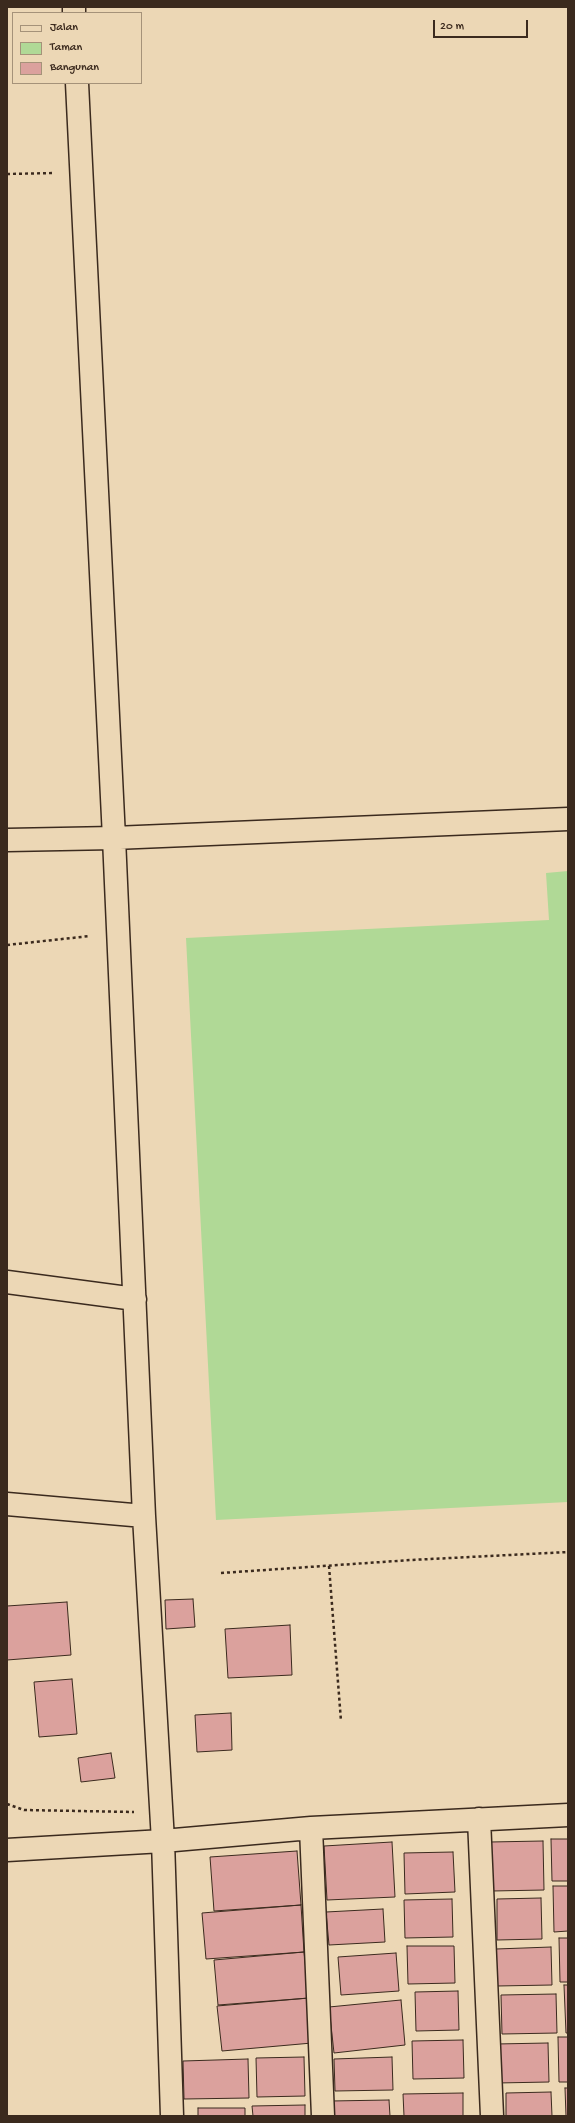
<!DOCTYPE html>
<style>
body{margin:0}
#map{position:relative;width:575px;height:2123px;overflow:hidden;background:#ecd7b5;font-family:"Gochi Hand",sans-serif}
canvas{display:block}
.frame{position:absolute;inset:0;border:8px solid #3b2a1e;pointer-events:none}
.legend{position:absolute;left:12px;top:12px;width:130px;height:72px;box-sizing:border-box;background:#ecd7b5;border:1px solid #a59279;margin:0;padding:5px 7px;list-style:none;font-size:12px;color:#3b2a1e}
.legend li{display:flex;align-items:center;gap:8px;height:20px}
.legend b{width:20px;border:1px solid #a59279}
.scale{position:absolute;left:433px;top:20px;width:95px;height:18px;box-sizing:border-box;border:2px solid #3b2a1e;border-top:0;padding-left:5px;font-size:12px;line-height:14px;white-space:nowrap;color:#3b2a1e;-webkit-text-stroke:3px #ecd7b5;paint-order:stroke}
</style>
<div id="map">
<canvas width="575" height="2123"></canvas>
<div class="frame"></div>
<ul class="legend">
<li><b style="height:5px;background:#ecd7b5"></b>Jalan</li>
<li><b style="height:11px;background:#b0d996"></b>Taman</li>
<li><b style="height:11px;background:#dba19d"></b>Bangunan</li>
</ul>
<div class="scale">20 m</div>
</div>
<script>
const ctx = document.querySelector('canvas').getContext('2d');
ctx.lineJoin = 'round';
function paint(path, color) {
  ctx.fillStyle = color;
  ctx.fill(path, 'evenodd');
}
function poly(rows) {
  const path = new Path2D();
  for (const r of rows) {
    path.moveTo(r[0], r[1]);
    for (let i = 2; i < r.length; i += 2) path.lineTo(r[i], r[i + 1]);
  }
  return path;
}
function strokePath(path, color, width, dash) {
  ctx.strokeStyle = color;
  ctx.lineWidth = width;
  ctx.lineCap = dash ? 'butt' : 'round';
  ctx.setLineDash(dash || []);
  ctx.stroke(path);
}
paint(poly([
 [568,871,568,1502,216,1520,186,938,549,920,546,873]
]), '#b0d996');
const building = poly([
 [193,1599,195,1627,166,1629,165,1600,193,1599],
 [67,1602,71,1655,7,1660,7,1606,67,1602],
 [290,1625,292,1675,228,1678,225,1629,290,1625],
 [72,1679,77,1734,39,1737,34,1682,72,1679],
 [231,1713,232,1750,197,1752,195,1715,231,1713],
 [111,1753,115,1778,81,1782,78,1758,111,1753],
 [551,1839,568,1839,568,1881,552,1881,551,1839],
 [543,1841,544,1890,492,1891,490,1842,543,1841],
 [392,1842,395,1897,327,1900,324,1846,392,1842],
 [297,1851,301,1905,214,1911,210,1857,297,1851],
 [453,1852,455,1892,405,1894,404,1853,453,1852],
 [553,1886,568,1886,568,1931,554,1932,553,1886],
 [541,1898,542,1939,497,1940,497,1899,541,1898],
 [452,1899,453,1937,405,1938,404,1900,452,1899],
 [301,1905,304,1952,206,1959,202,1913,301,1905],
 [383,1909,385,1942,329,1945,326,1912,383,1909],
 [559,1938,568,1938,568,1982,560,1982,559,1938],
 [407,1946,454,1946,455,1983,408,1984,407,1946],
 [551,1947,552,1985,497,1986,496,1949,551,1947],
 [304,1952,309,1998,218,2005,214,1960,304,1952],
 [396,1953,399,1991,341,1995,338,1957,396,1953],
 [564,1985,568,1985,568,2033,566,2033,564,1985],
 [458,1991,459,2030,416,2031,415,1992,458,1991],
 [556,1994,557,2033,502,2034,501,1995,556,1994],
 [309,1998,312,2043,222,2051,217,2006,309,1998],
 [401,2000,405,2045,334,2053,329,2007,401,2000],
 [558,2037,568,2037,568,2082,559,2082,558,2037],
 [463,2040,464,2078,413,2079,412,2041,463,2040],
 [548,2043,549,2082,497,2083,496,2044,548,2043],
 [304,2057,305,2096,257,2097,256,2058,304,2057],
 [392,2057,393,2090,335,2091,334,2059,392,2057],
 [248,2059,249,2098,184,2099,183,2061,248,2059],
 [565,2088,568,2088,568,2116,566,2116,565,2088],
 [551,2092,552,2116,506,2116,506,2093,551,2092],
 [463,2093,463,2116,404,2116,403,2094,463,2093],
 [389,2100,390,2116,331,2116,331,2101,389,2100],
 [305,2105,305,2116,253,2116,252,2106,305,2105],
 [198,2108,245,2108,245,2116,198,2116,198,2108]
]);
paint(building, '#dba19d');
strokePath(building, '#3b2a1e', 1);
const minor = poly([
 [74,7,74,13],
 [77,83,114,838,144,1516,163,1841,172,2116],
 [7,840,114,838,568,819],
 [7,1282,135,1299],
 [7,1504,144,1516],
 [479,1819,492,2116],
 [311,1828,323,2116],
 [7,1850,163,1841,311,1828,568,1815]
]);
strokePath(minor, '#3b2a1e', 25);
strokePath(poly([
 [7,174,55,173],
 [7,945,90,936],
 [329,1566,341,1721],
 [221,1573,411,1560,568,1552],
 [7,1804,24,1810,134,1812]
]), '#3b2a1e', 2.5, [3, 3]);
strokePath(minor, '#ecd7b5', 22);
</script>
